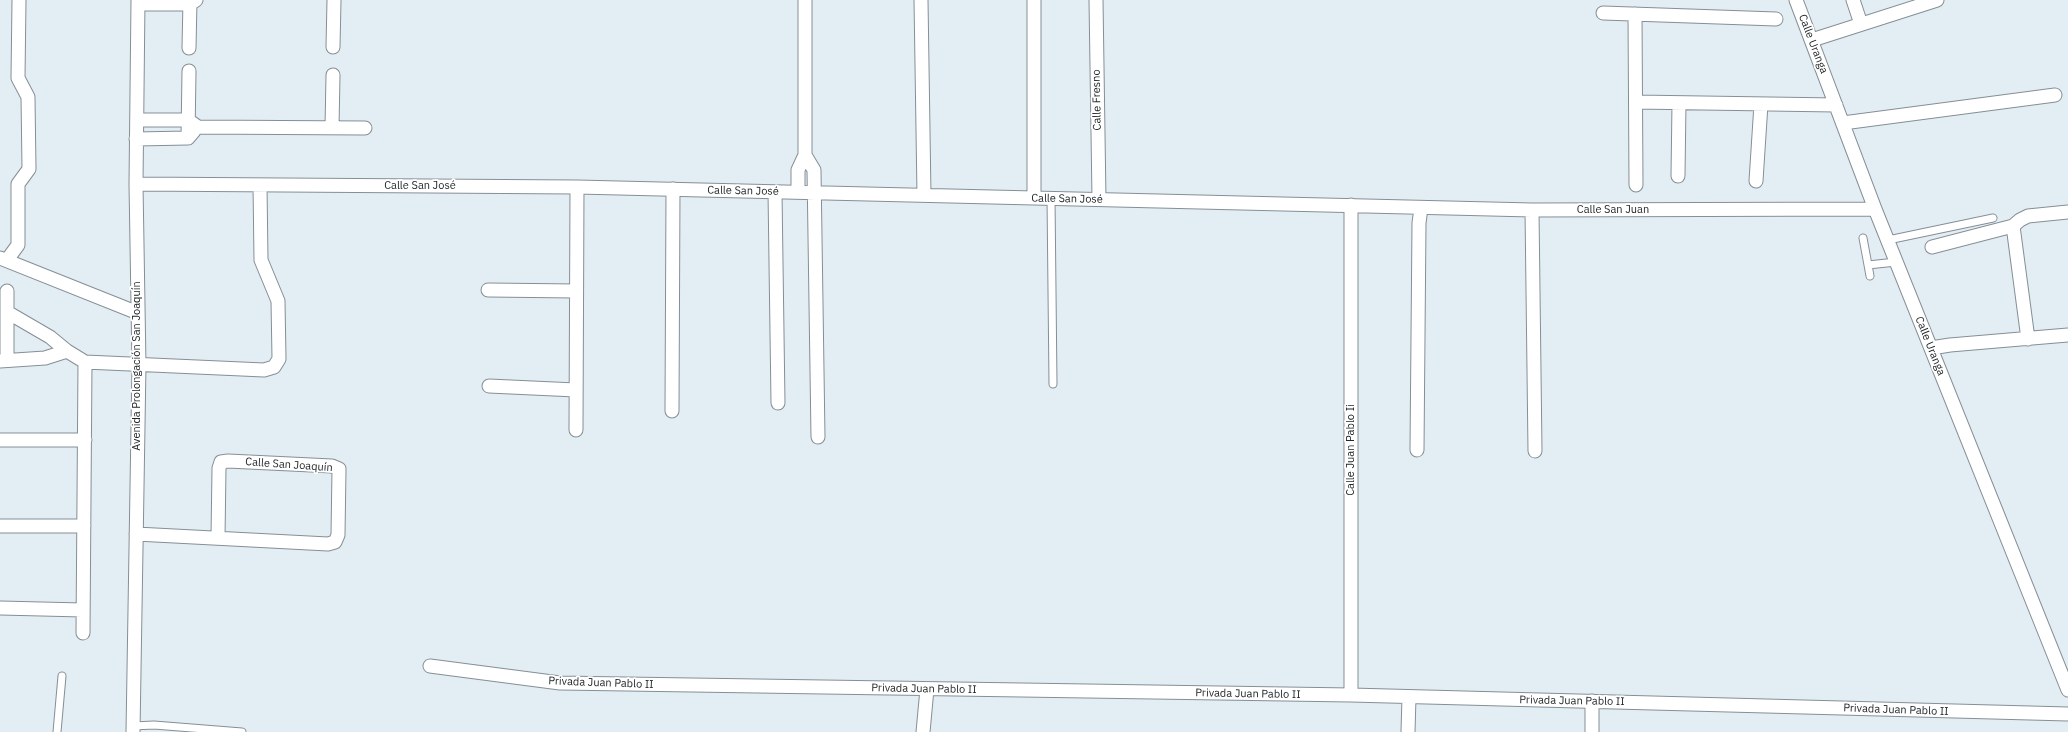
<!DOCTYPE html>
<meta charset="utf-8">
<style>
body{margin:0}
canvas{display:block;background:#e3edf4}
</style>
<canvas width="2068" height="732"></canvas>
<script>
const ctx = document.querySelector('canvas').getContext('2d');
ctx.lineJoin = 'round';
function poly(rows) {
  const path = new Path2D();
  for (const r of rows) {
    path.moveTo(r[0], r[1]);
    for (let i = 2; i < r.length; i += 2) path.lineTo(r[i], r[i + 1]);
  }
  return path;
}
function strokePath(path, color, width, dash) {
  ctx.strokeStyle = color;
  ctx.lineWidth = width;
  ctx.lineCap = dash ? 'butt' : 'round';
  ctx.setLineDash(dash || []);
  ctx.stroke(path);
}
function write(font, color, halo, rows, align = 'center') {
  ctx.font = font + ' "IBM Plex Sans",sans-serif';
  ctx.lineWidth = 3.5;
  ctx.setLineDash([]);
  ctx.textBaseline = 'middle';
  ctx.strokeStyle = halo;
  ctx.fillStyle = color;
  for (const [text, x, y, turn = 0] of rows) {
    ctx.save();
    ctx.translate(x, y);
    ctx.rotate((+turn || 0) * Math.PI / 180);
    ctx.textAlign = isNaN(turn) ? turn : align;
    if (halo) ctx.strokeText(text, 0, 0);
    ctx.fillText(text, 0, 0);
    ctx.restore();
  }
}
const service = poly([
 [1051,198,1053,384],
 [1863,238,1868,265],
 [1888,240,1993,218],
 [1870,276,1868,265,1896,262],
 [133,726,154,725,242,732],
 [57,732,62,676]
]);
const minor = poly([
 [921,0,924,195],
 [1034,0,1034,198],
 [1096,0,1099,199],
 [1796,0,1875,209,2068,690],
 [1853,0,1861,24],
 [138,4,190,4,196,0],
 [1603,13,1776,19],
 [1635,14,1636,185],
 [1812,40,1937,0],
 [333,47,334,0],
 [189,48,190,0],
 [1636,102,1836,105],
 [137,120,188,120,198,127,365,128],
 [1843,123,2055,95],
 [332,128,333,75],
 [188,138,189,71],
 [136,139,188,138,194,131],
 [805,155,814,170,818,437],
 [1678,176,1679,103],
 [1756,181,1761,104],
 [136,184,577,187,1532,210,1875,209],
 [775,192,778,403],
 [798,192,798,170,805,155,805,0],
 [1532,210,1535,451],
 [1932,247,2013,226],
 [0,258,138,313],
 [7,260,18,245,18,184,29,169,28,97,18,78,19,0],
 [488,290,576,291],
 [7,291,7,360],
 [7,312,50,337,67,351,85,362,264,370,274,367,279,359,278,301,261,260,260,185],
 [2028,339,2013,226,2020,220,2028,216,2068,212],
 [1931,348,1950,345,2068,335],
 [0,361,45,358,67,351],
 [489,386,576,390],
 [672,411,673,189],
 [576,430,577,187],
 [0,440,85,440],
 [1417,450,1419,223,1421,208],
 [0,526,84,526],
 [136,534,328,544,335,542,338,535,339,469,332,466,228,461,221,462,219,468,218,538],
 [0,608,83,610],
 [83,633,85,362],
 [430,666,560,683,1351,695,2068,714],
 [1351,695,1351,205],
 [133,732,139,365,136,184,138,0],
 [923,732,927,689],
 [1408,732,1409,697],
 [1592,732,1592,701]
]);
strokePath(service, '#868f96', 9);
strokePath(minor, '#868f96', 15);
strokePath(service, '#fff', 7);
strokePath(minor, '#fff', 13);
write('11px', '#232729', '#fff', [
 ["Calle Uranga",1813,44,69],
 ["Calle Fresno",1097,100,-91],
 ["Calle San José",420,186],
 ["Calle San José",743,191,1],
 ["Calle San José",1067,199,1],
 ["Calle San Juan",1613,210],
 ["Calle Uranga",1930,346,68],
 ["Avenida Prolongación San Joaquín",137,366,-90],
 ["Calle Juan Pablo Ii",1351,450,-90],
 ["Calle San Joaquín",289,465,4],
 ["Privada Juan Pablo II",601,683,2],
 ["Privada Juan Pablo II",924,689,1],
 ["Privada Juan Pablo II",1248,694,1],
 ["Privada Juan Pablo II",1572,701,1],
 ["Privada Juan Pablo II",1896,710,2]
]);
</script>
